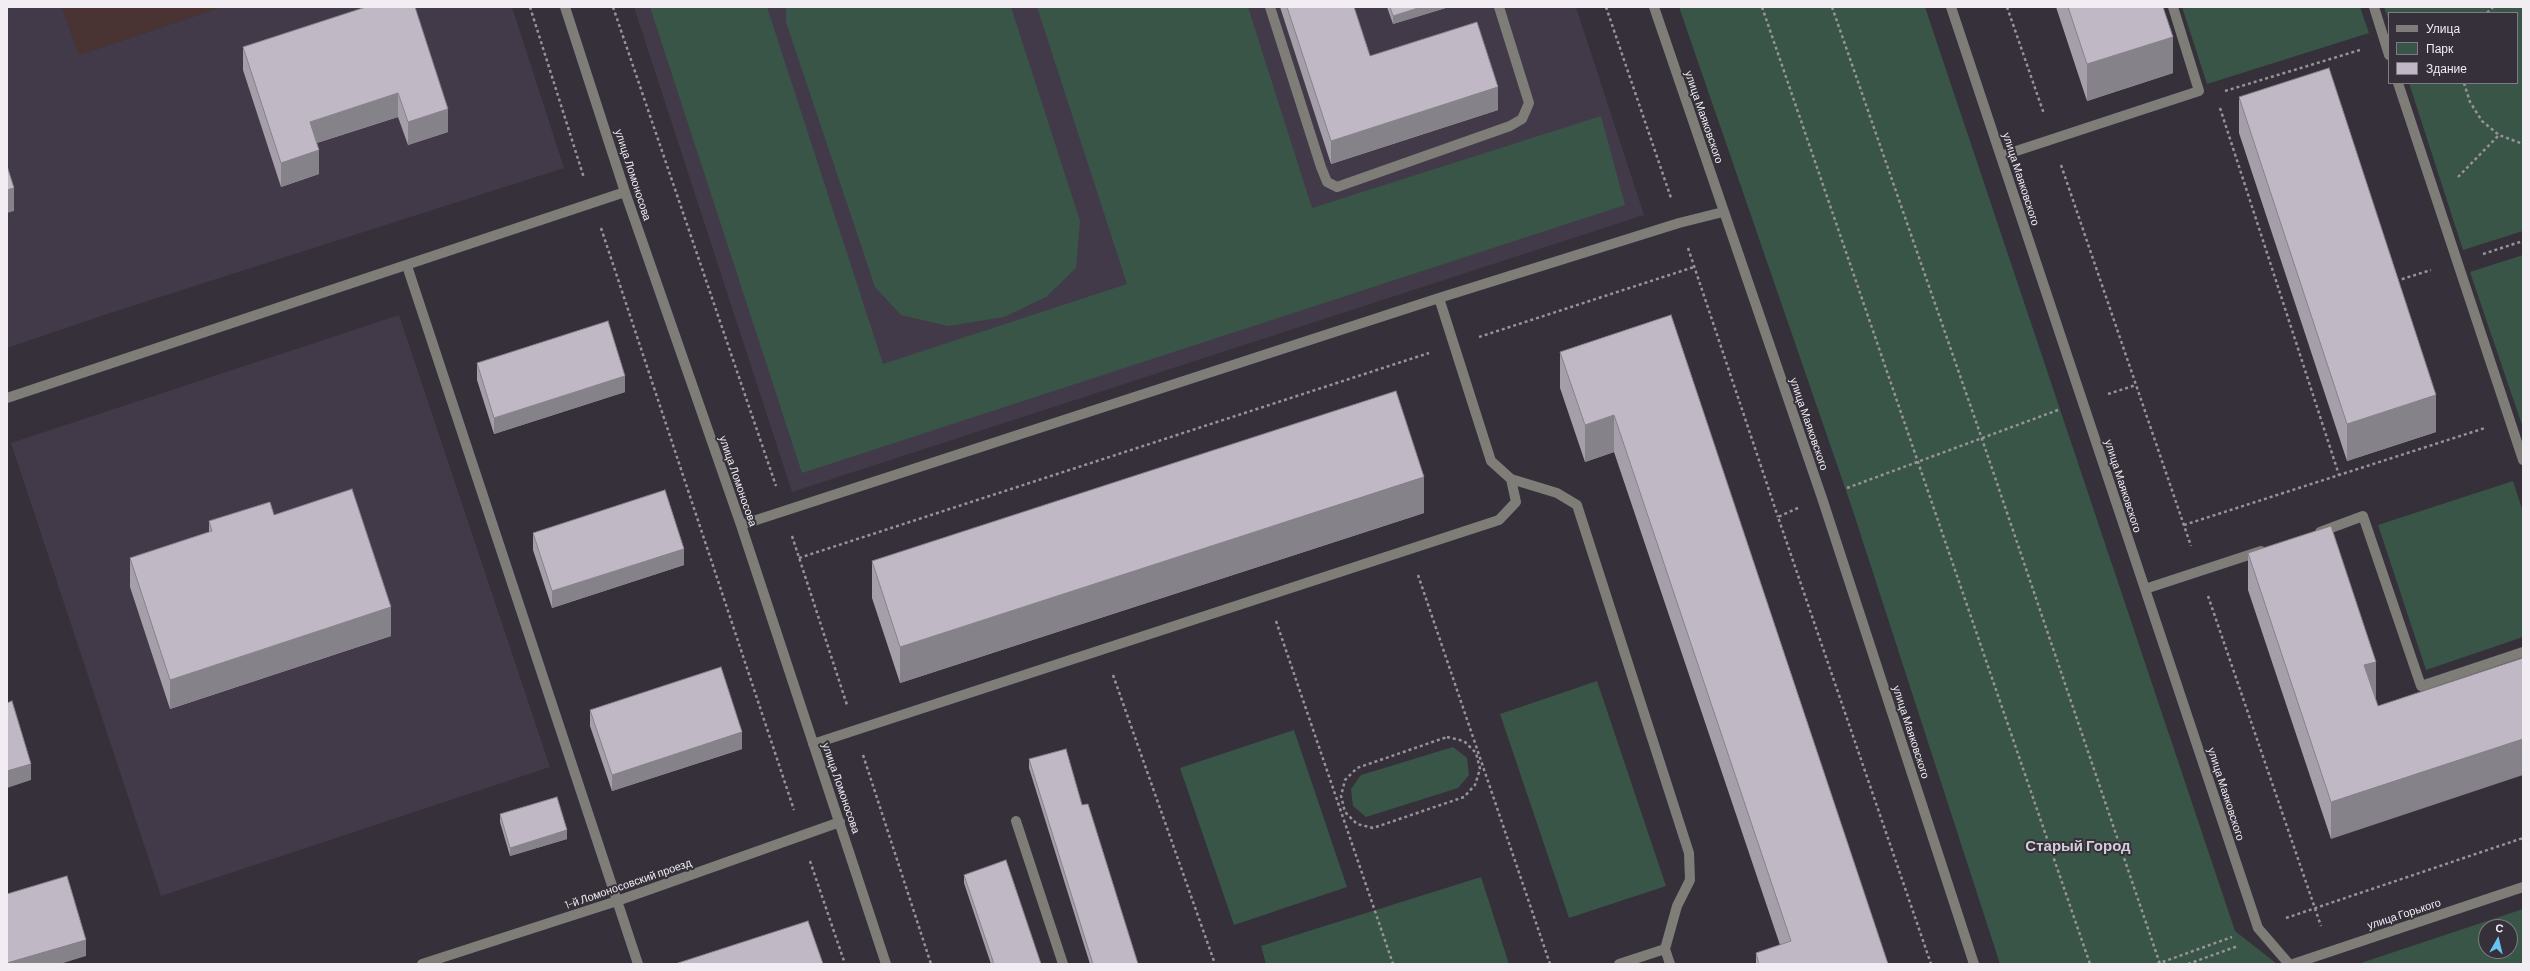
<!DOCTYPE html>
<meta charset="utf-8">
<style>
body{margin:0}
#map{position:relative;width:2530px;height:971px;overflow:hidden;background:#353039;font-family:Barlow,sans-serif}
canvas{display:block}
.frame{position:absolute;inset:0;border:8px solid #f1edf3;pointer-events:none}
.legend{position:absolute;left:2388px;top:12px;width:130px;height:72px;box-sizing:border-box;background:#353039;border:1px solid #807c83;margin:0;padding:5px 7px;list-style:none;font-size:12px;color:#f1edf3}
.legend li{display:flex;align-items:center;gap:8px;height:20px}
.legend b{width:20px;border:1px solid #807c83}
.north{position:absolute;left:2478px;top:919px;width:40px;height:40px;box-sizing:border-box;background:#353039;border:1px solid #807c83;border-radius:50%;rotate:8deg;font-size:11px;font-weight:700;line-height:16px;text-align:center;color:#f1edf3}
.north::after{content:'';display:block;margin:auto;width:14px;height:18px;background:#66c4ef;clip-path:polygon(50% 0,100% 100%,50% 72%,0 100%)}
</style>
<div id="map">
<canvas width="2530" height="971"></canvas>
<div class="frame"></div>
<ul class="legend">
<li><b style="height:5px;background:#7f7d78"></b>Улица</li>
<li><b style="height:11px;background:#395547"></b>Парк</li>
<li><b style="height:11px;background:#c0b9c5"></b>Здание</li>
</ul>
<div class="north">С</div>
</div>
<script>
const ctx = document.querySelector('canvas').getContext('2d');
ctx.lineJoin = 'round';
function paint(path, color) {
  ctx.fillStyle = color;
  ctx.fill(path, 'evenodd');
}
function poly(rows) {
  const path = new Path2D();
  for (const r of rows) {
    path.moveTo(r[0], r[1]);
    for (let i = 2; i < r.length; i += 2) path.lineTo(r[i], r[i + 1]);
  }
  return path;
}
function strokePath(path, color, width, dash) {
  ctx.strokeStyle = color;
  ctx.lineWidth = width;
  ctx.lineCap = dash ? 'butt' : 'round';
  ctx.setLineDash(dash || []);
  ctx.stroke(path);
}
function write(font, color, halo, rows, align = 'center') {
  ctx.font = font + ' Barlow,sans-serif';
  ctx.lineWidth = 4;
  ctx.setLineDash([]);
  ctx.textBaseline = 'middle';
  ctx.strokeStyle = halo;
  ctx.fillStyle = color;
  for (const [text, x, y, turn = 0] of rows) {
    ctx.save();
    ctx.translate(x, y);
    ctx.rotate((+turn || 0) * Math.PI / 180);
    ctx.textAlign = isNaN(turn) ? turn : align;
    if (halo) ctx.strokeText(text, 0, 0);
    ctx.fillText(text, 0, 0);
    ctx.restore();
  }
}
paint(poly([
 [62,7,222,7,79,55]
]), '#493433');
paint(poly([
 [7,7,62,7,79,55,222,7,512,7,564,168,107,314,7,348],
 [634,7,1576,7,1644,215,792,492],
 [399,315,550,767,161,896,11,443]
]), '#423a48');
paint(poly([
 [650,7,767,7,883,364,1127,284,1037,7,1248,7,1312,208,1601,116,1625,205,802,473],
 [786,7,1011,7,1080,221,1076,268,1046,297,1004,317,948,326,901,315,875,287,786,22],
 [1679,7,1925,7,2235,931,2277,964,2000,964,1852,508],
 [2182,7,2360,7,2369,33,2207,84],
 [2384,7,2523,7,2523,231,2463,250,2409,83,2517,83,2517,13,2389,13,2389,21],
 [2523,255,2522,278,2523,428,2470,272],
 [2513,481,2523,512,2523,637,2426,670,2378,525],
 [1597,681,1666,886,1569,918,1500,714],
 [1294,730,1347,887,1234,925,1180,768],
 [1453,747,1467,758,1469,775,1458,788,1366,817,1353,806,1351,789,1361,775],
 [1481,877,1509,964,1266,964,1261,946],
 [2523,909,2523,964,2358,964],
 [2486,927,2510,927,2510,951,2486,951]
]), '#395547');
strokePath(poly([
 [530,7,584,178],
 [613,7,776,486],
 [1606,7,1671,198],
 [1762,7,2090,964],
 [1832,7,1982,439,2160,964],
 [2007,7,2044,114],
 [2487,13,2493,7],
 [2464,83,2470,102,2482,121,2499,135,2523,144],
 [2225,91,2360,50],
 [2220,108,2339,475],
 [2061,165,2191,546],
 [2458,177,2499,135],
 [601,228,794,810],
 [1688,248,1778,517],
 [2483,254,2523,241],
 [2396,281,2431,270],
 [1479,337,1694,267],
 [2108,394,2136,385],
 [1847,488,2058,410],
 [1798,508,1778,517,1931,964],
 [2184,525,2485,428],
 [792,536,847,705],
 [799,558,1429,353],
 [1418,575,1550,964],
 [2208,596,2321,926],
 [1276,621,1393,964],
 [1113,675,1215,964],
 [1447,737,1464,741,1476,753,1480,769,1475,785,1464,797,1373,828,1357,824,1345,812,1341,796,1345,780,1357,768,1447,737],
 [863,755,931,964],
 [810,861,845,964],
 [2286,918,2523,838],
 [2157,964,2232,937],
 [2188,964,2238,946]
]), '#98939b', 2.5, [3, 3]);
strokePath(poly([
 [565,7,625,192,741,525,886,964],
 [1270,7,1321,167,1327,182,1337,187,1510,126,1522,119,1529,103,1499,7],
 [1654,7,1822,498,1974,964],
 [1951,7,2258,928,2289,964],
 [2374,7,2389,55],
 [2398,83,2523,460],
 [2001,156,2199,91,2173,7],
 [407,266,638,964],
 [1439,298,1491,461,1511,479,1557,493,1577,505,1689,853,1690,880,1677,906,1665,949,1670,964],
 [7,398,625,192],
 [741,525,1439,298,1679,223,1723,212],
 [2320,532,2363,516,2421,686,2523,652],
 [2145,589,2261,551],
 [813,744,1499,520,1516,502,1511,479],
 [1016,821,1063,964],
 [422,964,617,901,840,822],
 [1619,964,1665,949],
 [2293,964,2523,887]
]), '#7f7d78', 10);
paint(poly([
 [366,7,448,132,408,145,398,117,317,143,319,174,281,187,243,70,243,47],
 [1280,7,1354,7,1370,56,1498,110,1331,164],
 [1387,7,1449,7,1393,24],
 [2056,7,2163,7,2173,73,2087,101],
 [2239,97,2436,432,2347,461,2239,133],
 [1671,315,1888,964,1756,964,1756,953,1780,945,1614,452,1585,462,1560,388,1560,352],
 [477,363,625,392,494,434,477,380],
 [1424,513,900,683,872,598,872,561],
 [274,515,391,636,170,709,130,587,130,558,209,532,209,521],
 [533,533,684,565,552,608,533,550],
 [2248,553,2376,698,2375,698,2331,839,2248,590],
 [590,710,742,749,612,791,590,726],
 [1029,759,1082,805,1138,964,1090,964,1029,768],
 [500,814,567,839,510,856,500,822],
 [964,875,1041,964,991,964,964,883]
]), '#a59fa9');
paint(poly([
 [1421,7,1449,7,1393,24,1393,16],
 [2173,37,2173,73,2087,101,2087,64],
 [1498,87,1498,110,1331,164,1331,141],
 [398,93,398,117,310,145,310,122],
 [448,109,448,132,408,145,408,122],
 [319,150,319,174,281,187,281,163],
 [14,188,14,211,7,213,7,190],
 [625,376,625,392,494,434,494,418],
 [2436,395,2436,432,2347,461,2347,424],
 [1614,415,1614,452,1585,462,1585,425],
 [1424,477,1424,513,900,683,900,647],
 [684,549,684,565,552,608,552,591],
 [391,607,391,636,170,709,170,680],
 [2376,662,2376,698,2364,702,2364,665],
 [742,732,742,749,612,791,612,775],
 [2523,739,2523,775,2331,839,2331,802],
 [31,764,31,780,7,788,7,771],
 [567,830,567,839,510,856,510,848],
 [86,940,86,956,60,964,7,964,7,963]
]), '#86828a');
const building = poly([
 [366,7,415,7,448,109,408,122,398,93,310,122,319,150,281,163,243,47,366,7],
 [1287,7,1354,7,1370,56,1477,22,1498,87,1331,141,1287,7],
 [1390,7,1421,7,1393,16,1390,7],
 [2068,7,2163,7,2173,37,2087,64,2068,7],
 [2329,68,2436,395,2347,424,2239,97,2329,68],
 [7,166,14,188,7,190,7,166],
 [1671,315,1888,964,1759,964,1756,953,1791,941,1614,415,1585,425,1560,352,1671,315],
 [608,321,625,376,494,418,477,363,608,321],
 [1396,391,1424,477,900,647,872,561,1396,391],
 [352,489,391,607,170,680,130,558,212,531,209,521,270,502,274,515,352,489],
 [665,490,684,549,552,591,533,533,665,490],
 [2331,526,2376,662,2364,665,2378,706,2523,658,2523,739,2331,802,2248,553,2331,526],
 [721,667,742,732,612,775,590,710,721,667],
 [12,701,31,764,7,771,7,703,12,701],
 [1066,749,1082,805,1088,804,1138,964,1093,964,1029,759,1066,749],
 [557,797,567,830,510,848,500,814,557,797],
 [1006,860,1041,964,994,964,964,875,1006,860],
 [67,876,86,940,7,963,7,894,67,876],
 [808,921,823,964,675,964,808,921]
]);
paint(building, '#c0b9c5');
strokePath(building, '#86828a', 1);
write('11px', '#f1edf3', '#353039', [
 ["улица Маяковского",1704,117,71],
 ["улица Ломоносова",633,175,72],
 ["улица Маяковского",2021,179,72],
 ["улица Маяковского",1809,424,71],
 ["улица Ломоносова",738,481,71],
 ["улица Маяковского",2123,486,72],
 ["улица Маяковского",1911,732,72],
 ["улица Ломоносова",841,788,71],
 ["улица Маяковского",2226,794,72],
 ["1-й Ломоносовский проезд",628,884,-19],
 ["улица Горького",2404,914,-18]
]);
write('bold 15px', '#d4cdd9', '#353039', [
 ["Старый Город",2078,846]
]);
</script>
